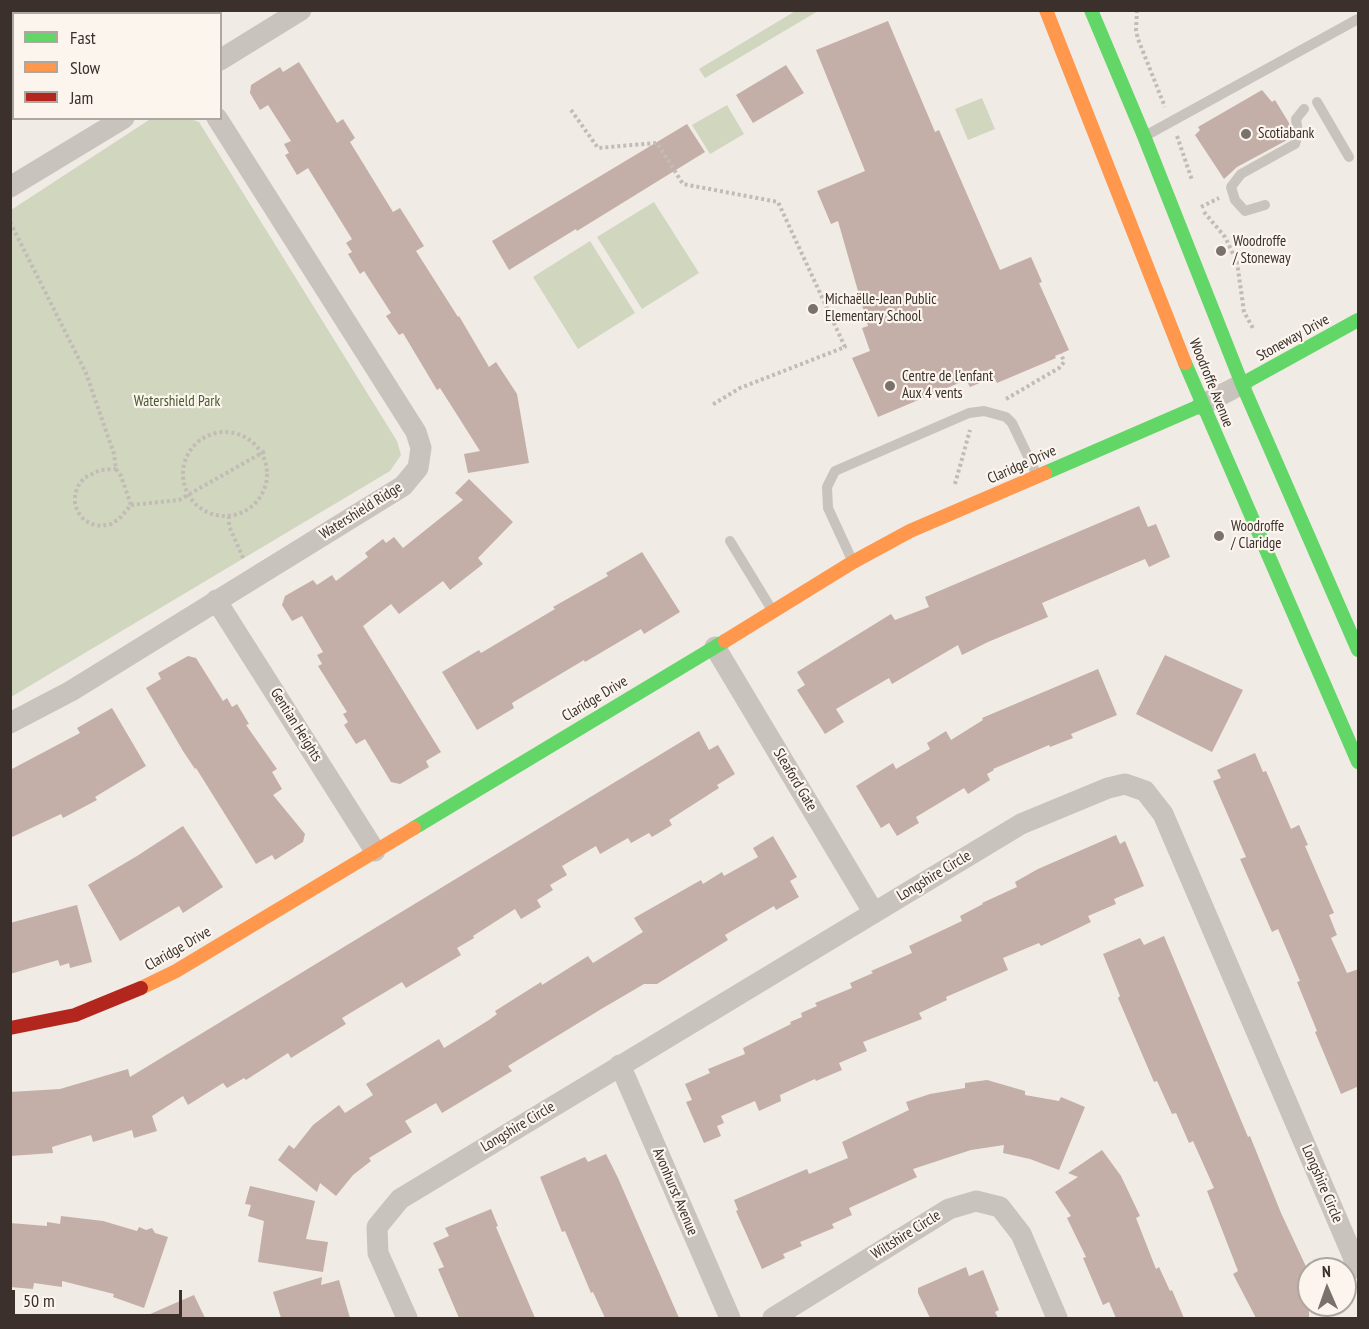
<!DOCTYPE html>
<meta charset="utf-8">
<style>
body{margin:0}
#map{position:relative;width:1369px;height:1329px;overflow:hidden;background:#f0ebe5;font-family:"PT Sans Narrow",sans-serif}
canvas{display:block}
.frame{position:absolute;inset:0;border:12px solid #3b302b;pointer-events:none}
.legend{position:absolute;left:12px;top:12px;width:210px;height:108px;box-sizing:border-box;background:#fbf5ee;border:2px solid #aea6a0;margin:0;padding:8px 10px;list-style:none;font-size:18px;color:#3b302b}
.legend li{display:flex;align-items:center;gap:12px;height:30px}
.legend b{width:30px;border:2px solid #aea6a0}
.north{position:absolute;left:1297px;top:1257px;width:60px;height:60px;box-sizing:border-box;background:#fbf5ee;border:2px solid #aea6a0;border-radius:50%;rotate:358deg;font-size:16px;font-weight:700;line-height:24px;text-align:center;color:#3b302b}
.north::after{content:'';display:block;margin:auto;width:21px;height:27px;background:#7a716c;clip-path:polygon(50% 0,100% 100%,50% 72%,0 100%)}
.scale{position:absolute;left:12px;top:1290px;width:170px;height:27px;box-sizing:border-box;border:3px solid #3b302b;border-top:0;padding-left:8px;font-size:18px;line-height:21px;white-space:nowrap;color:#3b302b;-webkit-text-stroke:4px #fbf5ee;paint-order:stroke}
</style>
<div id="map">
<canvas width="1369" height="1329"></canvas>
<div class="frame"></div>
<ul class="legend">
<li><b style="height:8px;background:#63d668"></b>Fast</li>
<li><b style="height:8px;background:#ff974d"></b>Slow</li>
<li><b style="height:8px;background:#b3261e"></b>Jam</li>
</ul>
<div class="north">N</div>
<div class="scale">50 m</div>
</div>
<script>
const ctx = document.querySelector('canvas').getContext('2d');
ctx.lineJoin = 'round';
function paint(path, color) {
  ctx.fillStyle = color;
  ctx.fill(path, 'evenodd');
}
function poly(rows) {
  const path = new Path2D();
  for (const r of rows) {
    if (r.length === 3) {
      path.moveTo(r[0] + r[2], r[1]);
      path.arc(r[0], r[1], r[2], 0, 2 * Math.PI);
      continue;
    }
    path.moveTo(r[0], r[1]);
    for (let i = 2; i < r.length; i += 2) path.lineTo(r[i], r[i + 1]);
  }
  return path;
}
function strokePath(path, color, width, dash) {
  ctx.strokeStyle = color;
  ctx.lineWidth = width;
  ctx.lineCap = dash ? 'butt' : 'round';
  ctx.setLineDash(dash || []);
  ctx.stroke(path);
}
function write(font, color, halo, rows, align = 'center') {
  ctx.font = font + ' "PT Sans Narrow",sans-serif';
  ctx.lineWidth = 4.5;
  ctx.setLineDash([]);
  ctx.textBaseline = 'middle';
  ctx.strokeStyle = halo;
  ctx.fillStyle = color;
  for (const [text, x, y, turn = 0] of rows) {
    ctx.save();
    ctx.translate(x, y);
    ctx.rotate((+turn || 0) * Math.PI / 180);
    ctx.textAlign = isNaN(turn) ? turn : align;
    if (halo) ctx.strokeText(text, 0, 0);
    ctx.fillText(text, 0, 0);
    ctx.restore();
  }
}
paint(poly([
 [797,10,818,11,705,78,699,69],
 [982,98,995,129,968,140,955,109],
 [727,105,744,134,710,154,692,125],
 [152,118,191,119,199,122,397,441,401,455,390,471,11,697,11,210],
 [654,202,699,273,642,309,597,237],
 [590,241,635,313,578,349,533,277]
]), '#d1d6bf');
paint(poly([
 [888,21,935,132,939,130,1000,270,1031,257,1042,282,1039,283,1069,350,1055,356,1056,358,997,383,994,377,970,387,966,380,878,417,852,358,870,351,862,328,868,326,838,221,831,224,817,191,865,171,816,50],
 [299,62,337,123,343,119,355,138,350,142,393,212,400,208,424,246,416,251,458,317,459,316,489,367,496,362,517,394,529,463,468,473,464,454,480,451,440,388,437,390,403,333,399,335,386,316,391,313,364,271,360,274,348,254,352,252,346,243,352,239,308,168,297,175,285,155,289,153,284,144,291,141,268,105,260,110,250,93,251,85,280,67,283,72],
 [786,65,804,93,753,123,736,95],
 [1262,90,1272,102,1275,100,1289,123,1290,133,1289,139,1237,167,1224,179,1195,135,1200,130,1198,127],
 [687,124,705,152,577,231,576,229,509,270,492,241],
 [469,479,513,522,478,558,483,564,450,590,443,581,399,614,391,604,363,626,441,752,426,761,429,767,400,784,391,782,365,739,356,744,344,725,348,722,343,714,347,712,318,666,322,664,317,655,323,652,302,616,292,621,282,605,285,596,313,580,317,585,332,575,336,581,368,557,365,553,383,539,386,543,394,537,403,548,463,500,455,493],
 [1139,506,1148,527,1156,524,1170,557,1149,567,1145,559,1077,588,1042,603,1048,617,988,642,962,655,958,645,892,684,889,678,836,709,844,722,825,734,797,690,805,685,797,672,891,614,895,620,929,607,925,597],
 [642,552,680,612,644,634,641,629,585,662,584,660,512,703,514,708,477,730,442,672,479,650,481,653,555,609,553,607,608,576,606,573],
 [1165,655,1243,690,1212,752,1136,714],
 [188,656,196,658,223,701,227,698,232,707,237,704,249,724,246,725,277,769,272,772,282,789,273,795,305,834,303,842,275,860,272,855,256,864,196,768,195,769,183,751,146,688,161,679,158,673],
 [1098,669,1117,715,1071,734,1073,738,1050,747,1049,745,993,769,994,770,987,774,990,780,968,794,964,788,941,802,916,817,919,823,897,836,889,823,881,828,856,786,893,763,896,769,930,749,927,743,946,731,951,740,983,720,982,718],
 [112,708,146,766,95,797,97,800,63,818,61,814,10,838,10,770,80,733,77,728],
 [699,731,709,750,718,745,735,774,717,785,719,788,669,820,672,825,652,837,649,833,631,843,628,838,600,854,596,846,562,866,567,875,550,885,553,890,537,900,541,907,521,919,515,909,473,936,474,938,457,948,461,955,406,988,402,982,342,1018,346,1024,291,1058,288,1053,246,1080,244,1078,227,1088,223,1083,188,1105,183,1096,152,1116,157,1131,134,1138,132,1130,93,1142,91,1135,52,1147,53,1153,10,1156,10,1092,60,1089,128,1069,130,1077],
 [1255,753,1263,772,1266,771,1291,829,1299,825,1308,845,1305,846,1334,913,1329,915,1337,935,1331,938,1347,973,1359,969,1359,1086,1341,1094,1315,1032,1317,1031,1297,982,1300,981,1278,929,1272,932,1240,859,1246,857,1213,781,1221,778,1217,770],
 [183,826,223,887,183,913,179,906,120,941,88,885,137,856],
 [1116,835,1120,844,1125,841,1144,886,1114,899,1116,904,1088,916,1091,922,1041,946,1039,943,1003,958,1008,970,946,997,947,1000,919,1013,922,1019,863,1042,867,1051,839,1063,842,1070,816,1081,815,1079,780,1095,781,1101,759,1111,755,1101,721,1116,724,1123,717,1126,721,1136,704,1143,686,1102,692,1100,685,1084,710,1073,708,1069,745,1054,743,1048,791,1024,790,1022,802,1017,801,1013,817,1006,815,1003,852,988,850,983,873,973,871,971,912,953,909,946,962,921,960,916,983,904,982,903,1017,887,1015,882,1038,869],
 [773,836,797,877,790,881,799,897,776,910,774,906,725,935,728,940,657,984,644,984,603,1008,508,1066,512,1071,442,1113,436,1103,405,1121,412,1132,369,1158,371,1161,353,1175,336,1196,320,1183,317,1192,278,1160,289,1145,294,1149,313,1125,339,1105,345,1113,373,1095,366,1084,439,1039,444,1048,489,1020,497,1014,495,1011,541,982,542,985,588,956,593,963,627,942,643,932,634,918,701,880,703,884,722,872,724,876,758,857,753,848],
 [77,905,92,962,70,968,69,963,60,966,58,960,10,974,10,923],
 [1164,936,1248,1137,1250,1136,1281,1213,1309,1273,1309,1318,1256,1318,1233,1274,1238,1271,1207,1191,1214,1188,1193,1141,1189,1143,1176,1113,1172,1114,1157,1081,1154,1082,1118,998,1120,996,1103,954,1140,938,1144,945],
 [987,1080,1025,1091,1025,1095,1059,1101,1061,1097,1085,1107,1059,1170,1030,1159,1003,1153,1004,1145,971,1150,913,1169,917,1177,849,1208,852,1215,832,1224,834,1228,800,1242,802,1246,783,1254,785,1258,762,1269,736,1211,738,1210,734,1200,807,1169,809,1174,848,1158,842,1142,909,1110,906,1102,930,1094,965,1088,965,1083],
 [1102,1150,1121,1176,1140,1216,1136,1218,1156,1269,1159,1267,1170,1291,1172,1290,1184,1318,1116,1318,1109,1302,1103,1305,1083,1258,1086,1257,1067,1218,1071,1216,1055,1192,1078,1177,1068,1173],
 [606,1154,618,1178,679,1318,605,1318,593,1292,591,1293,565,1231,562,1232,540,1177,585,1157,588,1162],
 [250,1186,315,1201,306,1239,328,1242,323,1272,258,1262,264,1221,248,1216,251,1205,245,1204],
 [491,1209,498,1226,496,1227,535,1318,459,1318,438,1269,444,1267,433,1243,449,1236,445,1228],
 [61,1216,103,1221,137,1231,139,1227,146,1230,152,1228,155,1233,168,1237,144,1308,113,1297,114,1294,62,1281,62,1287,34,1283,33,1289,10,1287,10,1223,47,1226,47,1222,60,1224],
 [966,1267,969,1276,983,1270,999,1310,995,1312,998,1318,930,1318,918,1293,918,1288],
 [322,1277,321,1285,339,1280,350,1318,281,1318,273,1292],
 [194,1295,205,1318,141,1318]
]), '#c3afa7');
strokePath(poly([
 [1137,10,1136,30,1138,39,1165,107],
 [571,110,598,148,657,143,683,184,778,202,845,347,740,388,712,405],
 [1177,136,1192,180],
 [1201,207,1219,198],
 [1204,212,1225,237,1237,262,1244,312,1254,330],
 [10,222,86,373,114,454,116,469],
 [1006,399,1059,368,1064,362,1061,353],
 [225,474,42],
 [116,469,121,476,131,505,119,519,111,524,101,526,92,524,84,520,78,512,75,504,75,494,78,486,84,478,100,470,116,469],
 [955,484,970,430],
 [131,505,179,500,267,450],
 [229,516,229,526,244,560]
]), '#c2bbb6', 4, [3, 3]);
strokePath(poly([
 [1317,102,1349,157],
 [1145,136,1358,19],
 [1265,205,1245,211,1235,200,1231,187,1241,174,1295,144,1298,134,1296,119,1304,109],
 [730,541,772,610],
 [852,560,828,508,827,487,835,471,969,413,984,411,1006,417,1012,423,1036,473]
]), '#c9c3be', 10);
strokePath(poly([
 [220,60,301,10],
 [10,187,124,118],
 [1202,405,1242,384],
 [216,600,375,851],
 [715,647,874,913],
 [10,723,71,691,403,486,418,468,421,448,416,432,217,118],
 [620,1065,730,1318],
 [407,1318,378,1253,377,1227,400,1199,1021,824,1108,788,1125,784,1145,791,1163,814,1358,1268],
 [773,1318,949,1209,976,1201,1000,1207,1021,1234,1057,1318]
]), '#c9c3be', 21);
strokePath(poly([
 [1091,10,1144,136,1242,384,1358,650],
 [1185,363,1358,762],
 [1242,384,1358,320],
 [1045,473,1202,405],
 [414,828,725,641]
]), '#63d668', 14);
strokePath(poly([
 [1046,10,1185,363],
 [725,641,853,562,910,531,1045,473],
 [141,988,176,971,414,828]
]), '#ff974d', 14);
strokePath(poly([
 [10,1028,75,1015,141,988]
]), '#b3261e', 14);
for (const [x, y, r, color] of [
 [1246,134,6,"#7a716c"],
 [1221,251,6,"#7a716c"],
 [813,309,6,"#7a716c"],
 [890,386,6,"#7a716c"],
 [1219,536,6,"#7a716c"]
]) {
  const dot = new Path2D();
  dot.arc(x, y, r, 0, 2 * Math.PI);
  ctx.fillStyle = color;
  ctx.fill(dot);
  strokePath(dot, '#fbf5ee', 2);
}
write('15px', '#3b302b', '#fbf5ee', [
 ["Scotiabank",1258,134],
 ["Woodroffe",1233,242],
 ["/ Stoneway",1233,259],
 ["Michaëlle-Jean Public",825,300],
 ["Elementary School",825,317],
 ["Centre de l'enfant",902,377],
 ["Aux 4 vents",902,394],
 ["Woodroffe",1231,527],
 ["/ Claridge",1231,544]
], 'left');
write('15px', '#3b302b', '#fbf5ee', [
 ["Stoneway Drive",1293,338,-29],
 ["Woodroffe Avenue",1211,383,68],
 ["Claridge Drive",1022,465,-24],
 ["Watershield Ridge",361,511,-32],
 ["Claridge Drive",595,699,-31],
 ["Gentian Heights",296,725,58],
 ["Sleaford Gate",795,780,59],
 ["Longshire Circle",934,876,-31],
 ["Claridge Drive",178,949,-30],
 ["Longshire Circle",518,1127,-31],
 ["Longshire Circle",1322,1184,67],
 ["Avonhurst Avenue",675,1192,67],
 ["Wiltshire Circle",906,1235,-32]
]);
write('15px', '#4a5a2e', '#fbf5ee', [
 ["Watershield Park",177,402]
]);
</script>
